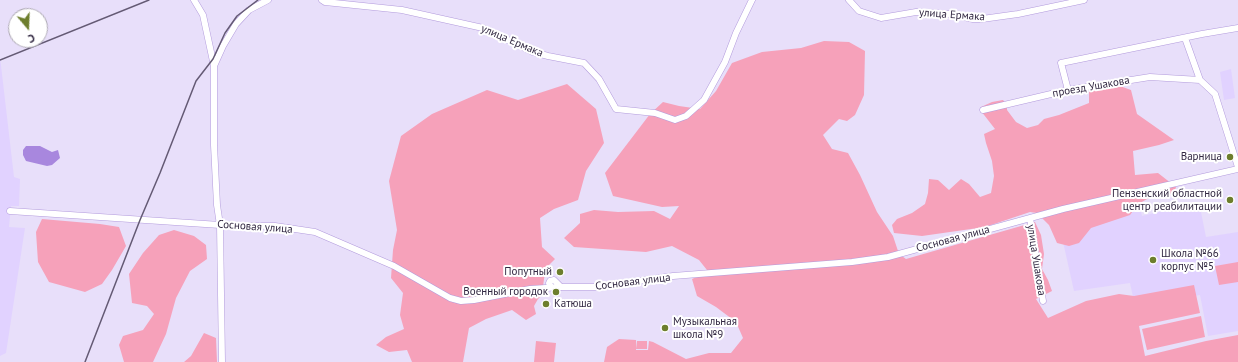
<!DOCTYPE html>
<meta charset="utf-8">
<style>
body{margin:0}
#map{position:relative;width:1238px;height:362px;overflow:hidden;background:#e8dffa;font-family:"PT Sans",sans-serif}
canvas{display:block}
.north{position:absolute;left:8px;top:8px;width:40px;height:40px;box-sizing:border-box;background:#fff;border:1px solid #ada9b3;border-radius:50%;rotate:161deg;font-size:11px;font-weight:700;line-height:16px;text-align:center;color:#322842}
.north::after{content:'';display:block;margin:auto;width:14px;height:18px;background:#6d7e2d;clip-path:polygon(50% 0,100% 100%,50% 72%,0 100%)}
</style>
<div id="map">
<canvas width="1238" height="362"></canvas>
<div class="north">С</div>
</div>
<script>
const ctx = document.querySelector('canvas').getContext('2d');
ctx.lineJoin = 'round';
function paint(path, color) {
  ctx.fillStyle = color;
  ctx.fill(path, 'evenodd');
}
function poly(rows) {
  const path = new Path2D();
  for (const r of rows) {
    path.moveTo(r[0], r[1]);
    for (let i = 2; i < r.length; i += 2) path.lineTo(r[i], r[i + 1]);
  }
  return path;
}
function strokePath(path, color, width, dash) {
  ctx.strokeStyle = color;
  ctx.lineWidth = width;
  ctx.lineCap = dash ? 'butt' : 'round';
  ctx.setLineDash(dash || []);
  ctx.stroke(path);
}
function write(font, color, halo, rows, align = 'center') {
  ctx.font = font + ' "PT Sans",sans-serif';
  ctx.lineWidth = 4;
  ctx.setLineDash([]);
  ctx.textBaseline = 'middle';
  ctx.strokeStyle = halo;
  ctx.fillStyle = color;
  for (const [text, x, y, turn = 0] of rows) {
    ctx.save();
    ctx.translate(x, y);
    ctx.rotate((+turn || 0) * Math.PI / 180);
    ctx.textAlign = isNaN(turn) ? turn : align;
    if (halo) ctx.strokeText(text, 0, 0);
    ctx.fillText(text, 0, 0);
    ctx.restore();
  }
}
paint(poly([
 [0,57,14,177,20,179,19,206,11,206,9,227,25,228,6,353,0,356],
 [1231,69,1235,98,1224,100,1220,72],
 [1138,197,1142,216,1199,202,1206,237,1238,232,1238,331,1208,336,1200,295,1135,306,1130,283,1074,291,1057,215]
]), '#e1d2ff');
paint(poly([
 [824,41,849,42,865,51,864,95,855,115,847,121,839,119,823,135,832,149,848,153,860,175,877,212,893,236,899,254,906,259,1035,222,1041,235,1044,254,1042,269,1048,280,1052,291,1036,299,1048,318,1086,301,1119,294,1134,296,1194,285,1200,313,1139,326,1145,356,1206,341,1238,335,1238,362,604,362,607,347,619,339,636,340,636,350,648,350,649,341,653,342,686,359,709,353,731,353,743,338,736,322,716,307,697,296,692,279,701,275,707,270,699,260,672,246,646,252,574,247,564,238,580,223,580,214,594,210,618,212,654,211,670,219,679,206,662,207,613,196,605,173,650,114,663,102,679,106,700,109,716,91,732,63,762,52,801,48],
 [567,84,596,109,604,143,586,171,578,200,554,209,540,218,542,247,555,259,546,268,544,279,542,295,538,299,534,306,536,314,526,320,512,310,486,319,469,328,463,362,412,362,407,350,389,352,376,345,386,337,404,329,400,315,403,293,391,278,393,250,397,230,389,181,401,136,432,114,487,90,518,100],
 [1117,85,1131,90,1137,114,1174,140,1159,145,1133,151,1135,175,1158,173,1176,187,1174,193,1151,197,1138,204,1130,215,1091,228,1079,243,1069,246,1057,243,1049,225,1037,213,1030,212,985,227,922,236,894,233,892,225,897,219,912,213,925,204,928,193,929,179,938,180,949,190,961,179,969,184,980,197,991,193,994,176,992,161,986,143,984,134,995,129,981,111,981,107,992,102,1003,100,1007,105,1007,110,1016,122,1027,128,1038,125,1044,119,1059,115,1089,103,1089,89],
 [42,219,100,224,119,227,126,246,112,270,102,284,85,292,49,282,38,262,36,232],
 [174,230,194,236,206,245,207,259,190,271,176,298,166,334,153,362,124,362,119,345,123,336,143,330,154,314,147,306,132,303,129,274,143,253,159,235],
 [1238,262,1238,282,1219,285,1215,266],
 [1201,316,1205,337,1147,350,1142,329],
 [204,333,216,338,217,362,184,362,191,356],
 [536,341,556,343,554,362,534,362],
 [637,341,647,341,647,349,636,349]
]), '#f6a1ba');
paint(poly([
 [26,146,40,146,52,152,58,150,60,158,52,165,47,166,26,161,23,155,23,150]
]), '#a887de');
const minor = poly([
 [194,0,203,15,214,66,214,145,217,205,220,225,222,362],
 [322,0,325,2,402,10,483,28,533,52,548,56,584,63,599,79,616,109,655,113,675,120,686,116,704,100,725,62,736,33,752,0],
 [849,0,859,11,881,18,916,12,950,14,973,19,982,19,1018,14,1084,0],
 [1185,38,1200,80,1215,94,1238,167],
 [214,66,223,46,236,24,249,10,268,0],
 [1068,90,1061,63,1202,34,1238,28],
 [983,110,1068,90,1150,77,1200,80],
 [10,211,220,225,275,226,315,232,394,266,450,298,461,301,474,300,530,289,561,287,598,287,673,276,852,262,888,257,1063,209,1238,169],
 [1030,218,1043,301],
 [552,287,550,286,549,283,550,281,554,280,561,287]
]);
strokePath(minor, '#b29bdc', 7);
strokePath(minor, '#fff', 6);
strokePath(poly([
 [0,60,149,0],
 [85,362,140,220,160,173,196,81,213,59,225,33,237,16,258,0]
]), '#645a74', 1.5);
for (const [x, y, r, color] of [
 [1230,157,4,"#6d7e2d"],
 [1230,200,4,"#6d7e2d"],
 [1153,260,4,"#6d7e2d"],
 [560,272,4,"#6d7e2d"],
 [556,292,4,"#6d7e2d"],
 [546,304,4,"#6d7e2d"],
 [665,328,4,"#6d7e2d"]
]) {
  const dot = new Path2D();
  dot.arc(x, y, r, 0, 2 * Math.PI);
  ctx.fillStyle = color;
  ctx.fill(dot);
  strokePath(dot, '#fff', 1.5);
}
write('11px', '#322842', '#fff', [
 ["улица Ермака",952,15,4],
 ["улица Ермака",512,41,23],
 ["проезд Ушакова",1091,87,-10],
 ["Сосновая улица",255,227,4],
 ["Сосновая улица",953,239,-15],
 ["улица Ушакова",1036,260,81],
 ["Сосновая улица",633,282,-7]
]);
write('11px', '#322842', '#fff', [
 ["Варница",1222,157],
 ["Пензенский областной",1222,194],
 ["центр реабилитации",1222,207],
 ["Школа №66",1161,254,"left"],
 ["корпус №5",1161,267,"left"],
 ["Попутный",552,272],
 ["Военный городок",548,292],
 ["Катюша",554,304,"left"],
 ["Музыкальная",673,322,"left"],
 ["школа №9",673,335,"left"]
], 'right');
</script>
